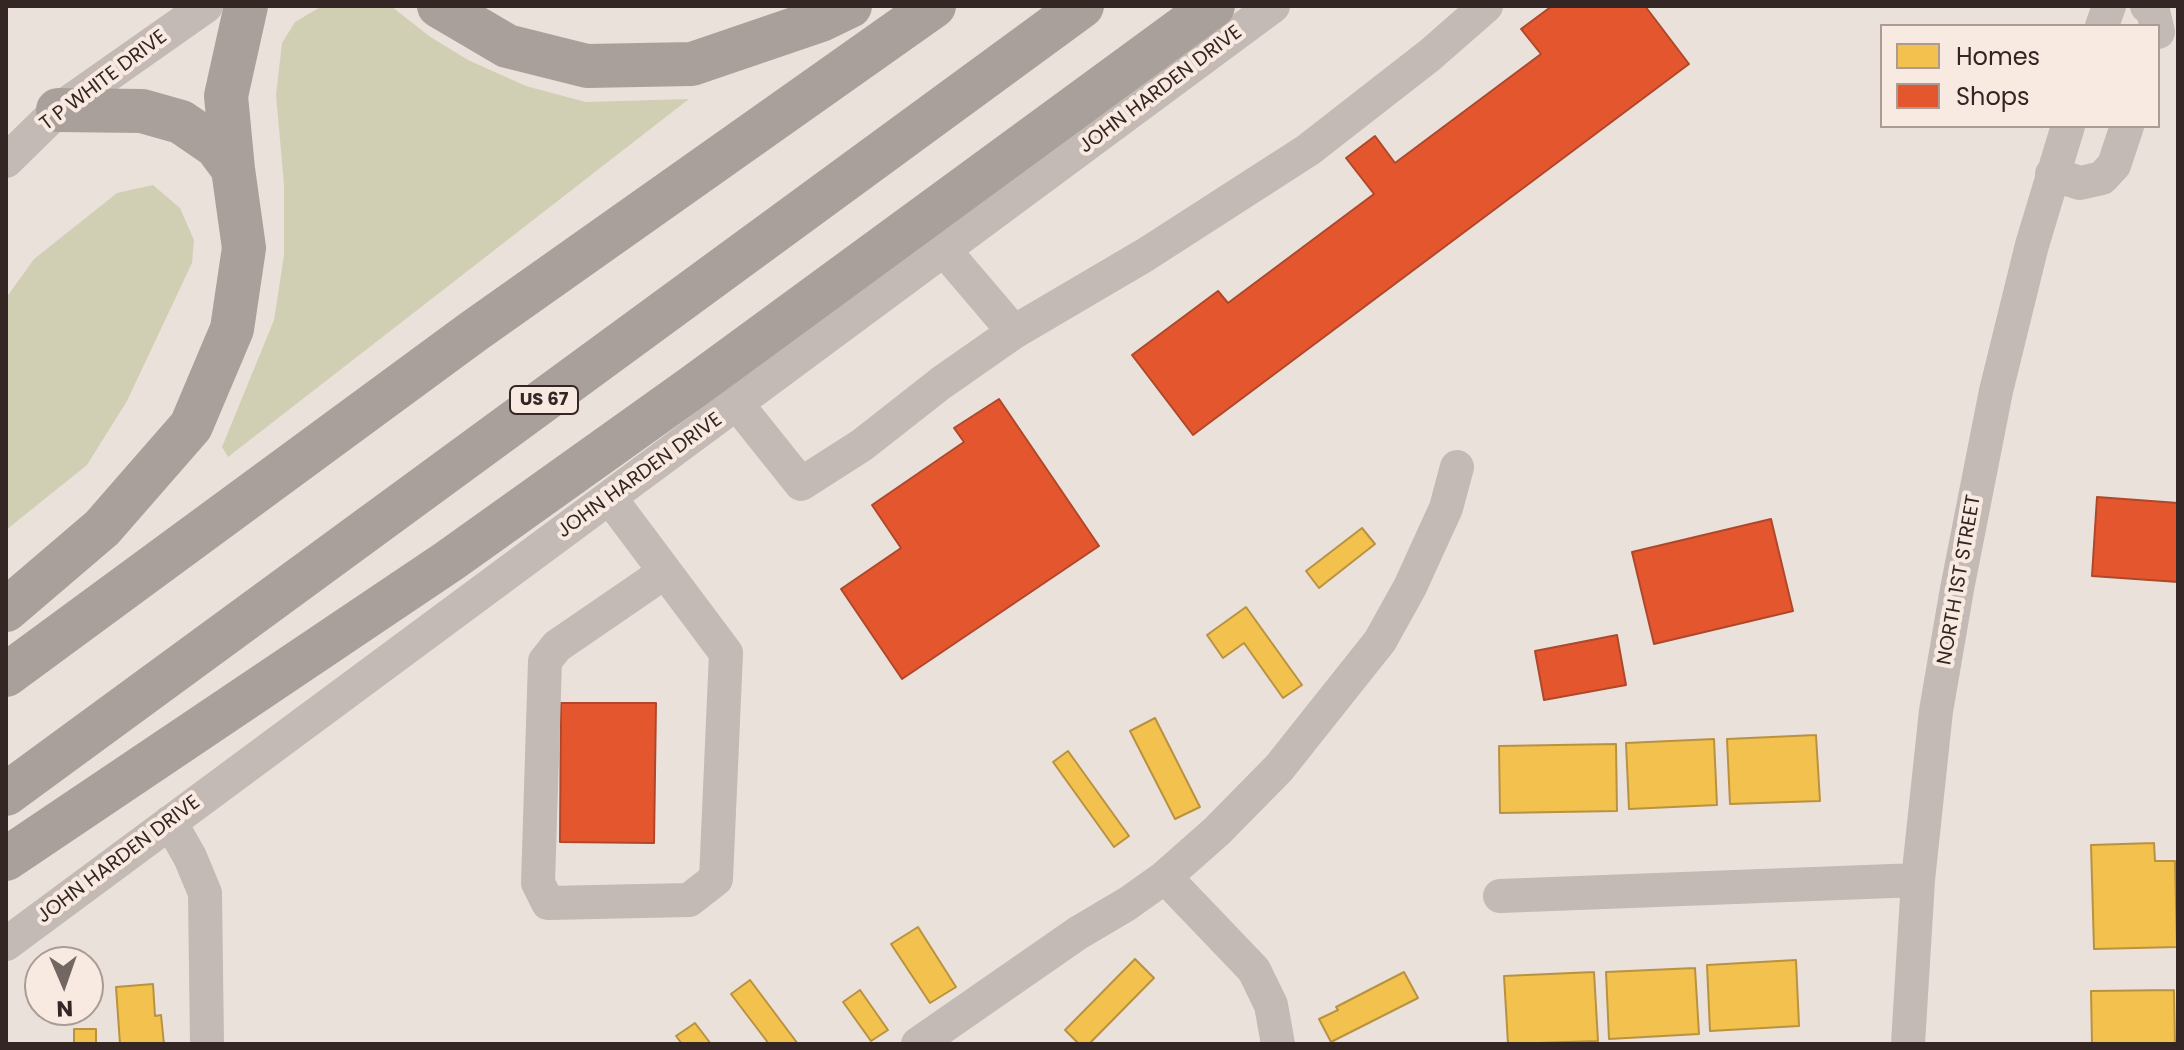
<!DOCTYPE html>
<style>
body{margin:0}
#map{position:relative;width:2184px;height:1050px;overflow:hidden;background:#ebe1db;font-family:Poppins,sans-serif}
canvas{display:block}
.frame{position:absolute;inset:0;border:8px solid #332624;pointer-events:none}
.legend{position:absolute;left:1880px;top:24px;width:280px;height:104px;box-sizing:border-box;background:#f9eae1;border:2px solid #aa9c95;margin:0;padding:10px 14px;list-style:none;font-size:24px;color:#332624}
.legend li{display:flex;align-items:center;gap:16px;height:40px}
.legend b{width:40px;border:2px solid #aa9c95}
.north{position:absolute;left:24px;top:946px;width:80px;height:80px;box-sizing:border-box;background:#f9eae1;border:2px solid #aa9c95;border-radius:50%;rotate:178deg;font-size:22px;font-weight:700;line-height:32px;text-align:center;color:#332624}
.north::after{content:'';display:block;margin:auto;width:28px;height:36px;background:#736764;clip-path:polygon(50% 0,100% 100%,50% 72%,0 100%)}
</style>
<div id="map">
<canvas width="2184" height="1050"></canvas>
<div class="frame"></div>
<ul class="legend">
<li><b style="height:22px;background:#f2c14e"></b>Homes</li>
<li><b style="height:22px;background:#e4572e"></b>Shops</li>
</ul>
<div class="north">N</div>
</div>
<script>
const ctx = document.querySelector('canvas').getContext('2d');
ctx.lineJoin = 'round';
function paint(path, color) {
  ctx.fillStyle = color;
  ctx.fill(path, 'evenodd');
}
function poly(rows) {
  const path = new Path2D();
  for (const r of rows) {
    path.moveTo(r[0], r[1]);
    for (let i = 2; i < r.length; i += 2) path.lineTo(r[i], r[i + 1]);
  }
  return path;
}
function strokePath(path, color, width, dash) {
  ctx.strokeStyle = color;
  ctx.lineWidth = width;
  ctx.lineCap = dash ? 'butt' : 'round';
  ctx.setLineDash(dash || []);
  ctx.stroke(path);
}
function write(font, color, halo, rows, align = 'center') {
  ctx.font = font + ' Poppins,sans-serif';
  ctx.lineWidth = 8;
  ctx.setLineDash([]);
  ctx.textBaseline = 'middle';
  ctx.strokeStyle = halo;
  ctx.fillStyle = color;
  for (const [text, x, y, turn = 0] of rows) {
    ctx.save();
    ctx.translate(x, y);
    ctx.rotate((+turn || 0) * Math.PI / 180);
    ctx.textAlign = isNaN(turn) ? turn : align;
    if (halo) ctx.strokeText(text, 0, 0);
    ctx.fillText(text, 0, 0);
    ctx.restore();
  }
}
paint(poly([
 [322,6,391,6,429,36,468,60,526,86,586,102,689,99,228,457,222,447,274,320,284,255,284,185,276,95,282,43,295,22],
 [153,185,180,208,194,240,192,263,127,401,87,465,6,530,6,298,34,259,117,193]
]), '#d0cfb4');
const homes = poly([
 [1362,528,1375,544,1319,588,1306,571,1362,528],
 [1246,607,1302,685,1283,698,1244,643,1223,658,1207,635,1246,607],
 [1155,718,1200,807,1175,819,1130,731,1155,718],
 [1816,735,1820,801,1730,804,1727,739,1816,735],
 [1714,739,1717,805,1629,809,1626,743,1714,739],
 [1616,744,1617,811,1500,813,1499,746,1616,744],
 [1068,751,1129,836,1114,847,1053,762,1068,751],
 [2154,843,2155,861,2175,861,2177,947,2094,949,2091,845,2154,843],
 [918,927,956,987,930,1003,891,944,918,927],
 [1135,959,1154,978,1089,1044,1079,1044,1065,1030,1135,959],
 [1796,960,1799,1026,1710,1031,1707,965,1796,960],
 [1695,968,1699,1034,1609,1039,1606,972,1695,968],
 [1404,972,1418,998,1331,1042,1319,1019,1338,1010,1336,1007,1404,972],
 [1594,972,1598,1041,1508,1044,1504,976,1594,972],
 [750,980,798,1044,769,1044,731,994,750,980],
 [153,984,155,1016,161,1015,164,1044,120,1044,116,987,153,984],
 [860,990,888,1030,871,1041,843,1002,860,990],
 [2174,990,2175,1044,2092,1044,2091,991,2174,990],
 [695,1023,711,1044,682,1044,676,1036,695,1023],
 [74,1029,96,1029,96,1044,74,1044,74,1029]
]);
paint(homes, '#f2c14e');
strokePath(homes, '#b99241', 2);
const shops = poly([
 [1552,6,1645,6,1689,64,1193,435,1132,355,1218,291,1228,303,1374,194,1346,158,1375,136,1395,163,1541,54,1521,29,1552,6],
 [999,399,1099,546,902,679,841,589,901,548,872,505,964,442,954,428,999,399],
 [2097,497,2178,503,2178,582,2092,576,2097,497],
 [1771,519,1793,611,1654,644,1632,552,1771,519],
 [1617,635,1626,685,1544,700,1535,651,1617,635],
 [561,703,656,703,654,843,560,842,561,703]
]);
paint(shops, '#e4572e');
strokePath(shops, '#af482b', 2);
strokePath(poly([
 [2147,6,2153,11,2158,32],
 [2102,26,2109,6],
 [6,161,58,110,206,6],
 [2052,174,2080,183,2102,178,2114,165,2127,126],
 [945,251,1014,332],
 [737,404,801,484,862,445,941,383,1014,332,1145,255,1308,150,1430,55,1486,6],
 [610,498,726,653,716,879,689,900,548,903,538,883,545,661,557,646,665,572],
 [170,822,190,857,205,893,207,1044],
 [1165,877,1254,970,1271,1005,1278,1044],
 [1500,896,1918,880],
 [6,944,1273,6],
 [918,1044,1078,933,1127,904,1165,877,1217,831,1279,768,1380,641,1410,587,1446,508,1457,467],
 [1908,1044,1918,880,1936,711,1957,589,1996,391,2032,245,2068,126]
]), '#c3b9b5', 34);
strokePath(poly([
 [439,6,507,46,587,66,692,64,821,20,850,6],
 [58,110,142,111,181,122,216,146,233,169],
 [6,610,102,528,191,426,232,329,244,248,233,169,226,96,246,6],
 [6,675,474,331,934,6],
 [6,794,1082,6],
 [6,859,449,561,693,387,1213,6]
]), '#a9a09b', 44);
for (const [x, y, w] of [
 [544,400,68]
]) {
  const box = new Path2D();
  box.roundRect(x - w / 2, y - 14, w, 28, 6);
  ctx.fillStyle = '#f9eae1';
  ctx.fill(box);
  strokePath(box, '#332624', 2);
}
write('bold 18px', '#332624', null, [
 ["US 67",544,400]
]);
write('20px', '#332624', '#f9eae1', [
 ["T P WHITE DRIVE",104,81,-37],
 ["JOHN HARDEN DRIVE",1161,90,-37],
 ["JOHN HARDEN DRIVE",640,476,-36],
 ["NORTH 1ST STREET",1960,580,-80],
 ["JOHN HARDEN DRIVE",119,860,-37]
]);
</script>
